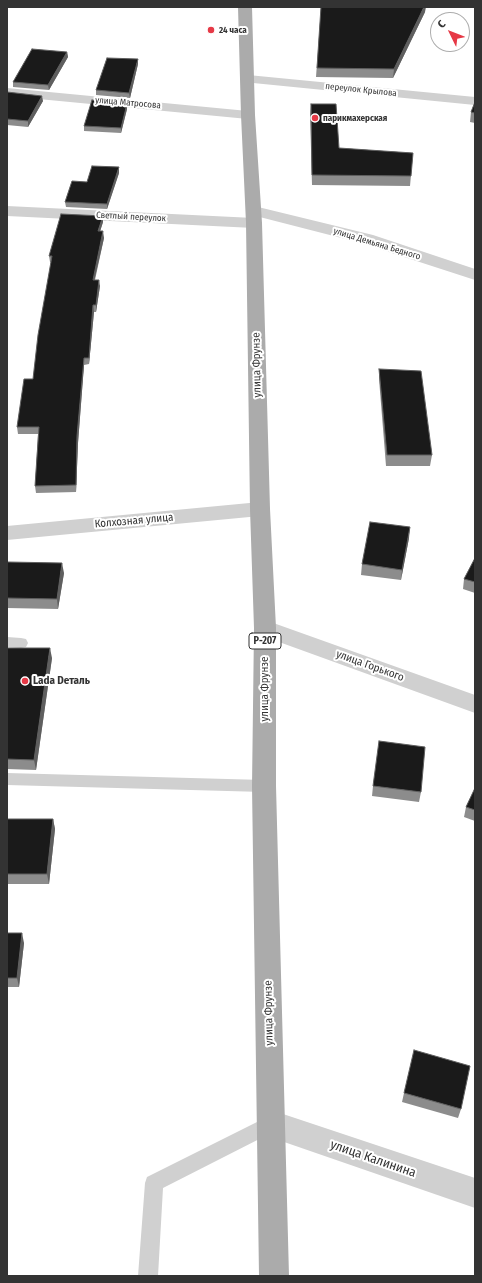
<!DOCTYPE html>
<meta charset="utf-8">
<style>
body{margin:0}
#map{position:relative;width:482px;height:1283px;overflow:hidden;background:#fff;font-family:"Fira Sans Condensed",sans-serif}
canvas{display:block}
.frame{position:absolute;inset:0;border:8px solid #333;pointer-events:none}
.north{position:absolute;left:430px;top:12px;width:40px;height:40px;box-sizing:border-box;background:#fff;border:1px solid #adadad;border-radius:50%;rotate:313deg;font-size:11px;font-weight:700;line-height:16px;text-align:center;color:#333}
.north::after{content:'';display:block;margin:auto;width:14px;height:18px;background:#e63946;clip-path:polygon(50% 0,100% 100%,50% 72%,0 100%)}
</style>
<div id="map">
<canvas width="482" height="1283"></canvas>
<div class="frame"></div>
<div class="north">С</div>
</div>
<script>
const ctx = document.querySelector('canvas').getContext('2d');
ctx.lineJoin = 'round';
function poly(rows) {
  const path = new Path2D();
  for (const r of rows) {
    path.moveTo(r[0], r[1]);
    for (let i = 2; i < r.length; i += 2) path.lineTo(r[i], r[i + 1]);
  }
  return path;
}
function paint(path, color) {
  ctx.fillStyle = color;
  ctx.fill(path, 'evenodd');
}
function strokePath(path, color, width, dash) {
  ctx.strokeStyle = color;
  ctx.lineWidth = width;
  ctx.lineCap = dash ? 'butt' : 'round';
  ctx.setLineDash(dash || []);
  ctx.stroke(path);
}
function write(font, color, halo, rows, align = 'center') {
  ctx.font = font + ' "Fira Sans Condensed",sans-serif';
  ctx.lineWidth = 4;
  ctx.setLineDash([]);
  ctx.textBaseline = 'middle';
  ctx.strokeStyle = halo;
  ctx.fillStyle = color;
  for (const [text, x, y, turn = 0] of rows) {
    ctx.save();
    ctx.translate(x, y);
    ctx.rotate((+turn || 0) * Math.PI / 180);
    ctx.textAlign = isNaN(turn) ? turn : align;
    if (halo) ctx.strokeText(text, 0, 0);
    ctx.fillText(text, 0, 0);
    ctx.restore();
  }
}
paint(poly([
 [7,637,21,638,26,639,28,643,26,647,21,648,7,647,7,637],
 [7,773,264,780,269,782,272,786,269,790,264,792,7,785,7,773],
 [271,1115,277,1118,280,1124,277,1130,163,1188,158,1276,138,1276,145,1183,147,1177,271,1115]
]), '#d0d0d0');
paint(poly([
 [248,75,475,97,475,105,243,82,241,79,243,76,248,75],
 [7,88,248,111,253,112,255,115,253,118,248,119,7,96,7,88],
 [7,206,254,218,260,220,262,223,260,226,254,228,7,216,7,206],
 [254,206,373,235,475,269,475,280,361,243,248,214,246,211,248,208,254,206],
 [260,502,267,504,270,509,267,514,260,516,7,540,7,526,260,502],
 [265,620,475,695,475,713,257,634,254,628,257,622,265,620]
]), '#d0d0d0');
paint(poly([
 [271,1110,475,1178,475,1208,261,1134,257,1124,261,1114,271,1110]
]), '#d0d0d0');
paint(poly([
 [238,7,252,7,255,115,262,223,270,509,276,628,276,786,289,1276,259,1276,252,786,254,628,250,509,246,223,241,115,238,7]
]), '#ababab');
paint(poly([
 [321,7,425,12,393,78,316,77],
 [67,52,68,57,49,90,13,87,13,82],
 [138,64,130,98,96,95,96,90],
 [7,92,43,101,28,127,7,125],
 [475,102,475,123,470,122,471,112],
 [311,104,339,148,413,153,410,186,312,185,310,114],
 [127,109,121,133,84,131,84,126],
 [119,173,107,209,66,207,65,202,87,182],
 [103,216,103,222,100,231,104,238,95,280,100,286,96,312,94,312,89,364,84,365,78,443,76,492,36,493,35,486,38,434,18,434,17,427,33,379,51,262,50,262,49,256],
 [379,369,432,455,430,466,386,466,379,379],
 [409,538,401,580,361,575,362,564],
 [475,558,475,593,463,589,464,579],
 [7,562,64,573,58,609,7,608],
 [7,648,52,658,36,770,7,769],
 [373,786,421,792,419,802,372,796],
 [475,788,475,821,464,817,466,807],
 [7,819,53,819,55,829,49,884,7,884],
 [7,933,24,943,19,987,7,987],
 [404,1093,461,1109,458,1118,402,1102]
]), '#8c8c8c');
paint(poly([
 [424,7,426,7,425,12,393,78,394,69],
 [67,52,68,57,49,90,48,85],
 [138,59,138,64,130,98,129,93],
 [42,96,43,101,28,127,28,121],
 [127,104,127,109,121,133,121,128],
 [119,167,119,173,107,209,107,204],
 [103,216,103,222,98,238,98,231],
 [103,231,104,238,93,286,93,280],
 [99,280,100,286,96,312,96,305],
 [93,305,94,312,89,364,89,358],
 [84,358,84,365,78,443,76,492,76,485,77,436],
 [410,527,409,538,401,580,402,570],
 [62,563,64,573,58,609,57,599],
 [50,648,52,658,36,770,34,760],
 [53,819,55,829,49,884,47,874],
 [22,933,24,943,19,987,17,978],
 [7,1056,8,1060,7,1068]
]), '#5f5f5f');
const building = poly([
 [321,7,424,7,394,69,317,68,321,7],
 [32,49,67,52,48,85,13,82,32,49],
 [107,58,138,59,129,93,96,90,107,58],
 [7,92,42,96,28,121,7,119,7,92],
 [92,100,127,104,121,128,84,126,92,100],
 [475,102,475,113,471,112,475,102],
 [311,104,336,104,339,148,413,153,411,176,312,175,311,104],
 [92,166,119,167,107,204,65,202,72,181,87,182,92,166],
 [61,214,103,216,98,231,103,231,93,280,99,280,96,305,93,305,89,358,84,358,77,436,76,485,35,486,39,427,17,427,24,379,33,379,38,335,52,256,49,256,61,214],
 [379,369,421,371,432,455,387,455,379,369],
 [370,522,410,527,402,570,362,564,370,522],
 [475,558,475,582,464,579,475,558],
 [7,562,62,563,57,599,7,598,7,562],
 [7,648,50,648,34,760,7,759,7,648],
 [379,741,425,747,421,792,373,786,379,741],
 [475,788,475,810,466,807,475,788],
 [7,819,53,819,47,874,7,874,7,819],
 [7,933,22,933,17,978,7,978,7,933],
 [414,1050,470,1066,461,1109,404,1093,414,1050]
]);
paint(building, '#1a1a1a');
strokePath(building, '#5f5f5f', 1);
for (const [x, y, r, color] of [
 [211,30,4,"#e63946"],
 [315,118,4,"#e63946"],
 [25,681,4,"#e63946"]
]) {
  const dot = new Path2D();
  dot.arc(x, y, r, 0, 2 * Math.PI);
  ctx.fillStyle = color;
  ctx.fill(dot);
  strokePath(dot, '#fff', 1.5);
}
write('bold 9px', '#333', '#fff', [
 ["24 часа",219,30],
 ["парикмахерская",323,118]
], 'left');
write('9px', '#333', '#fff', [
 ["переулок Крылова",361,90,6],
 ["улица Матросова",128,103,5],
 ["Светлый переулок",131,217,3],
 ["улица Демьяна Бедного",377,244,17]
]);
for (const [x, y, w] of [
 [265,641,32]
]) {
  const box = new Path2D();
  box.roundRect(x - w / 2, y - 8, w, 16, 3);
  ctx.fillStyle = '#fff';
  ctx.fill(box);
  strokePath(box, '#333', 1);
}
write('bold 10px', '#333', null, [
 ["Р-207",265,641]
]);
write('11px', '#333', '#fff', [
 ["улица Фрунзе",257,365,-91],
 ["Колхозная улица",134,521,-5],
 ["улица Горького",370,666,20],
 ["улица Фрунзе",265,689,-90],
 ["улица Фрунзе",269,1013,-91]
]);
write('bold 11px', '#333', '#fff', [
 ["Lada Dеталь",33,681]
], 'left');
write('13px', '#333', '#fff', [
 ["улица Калинина",373,1159,19]
]);
</script>
